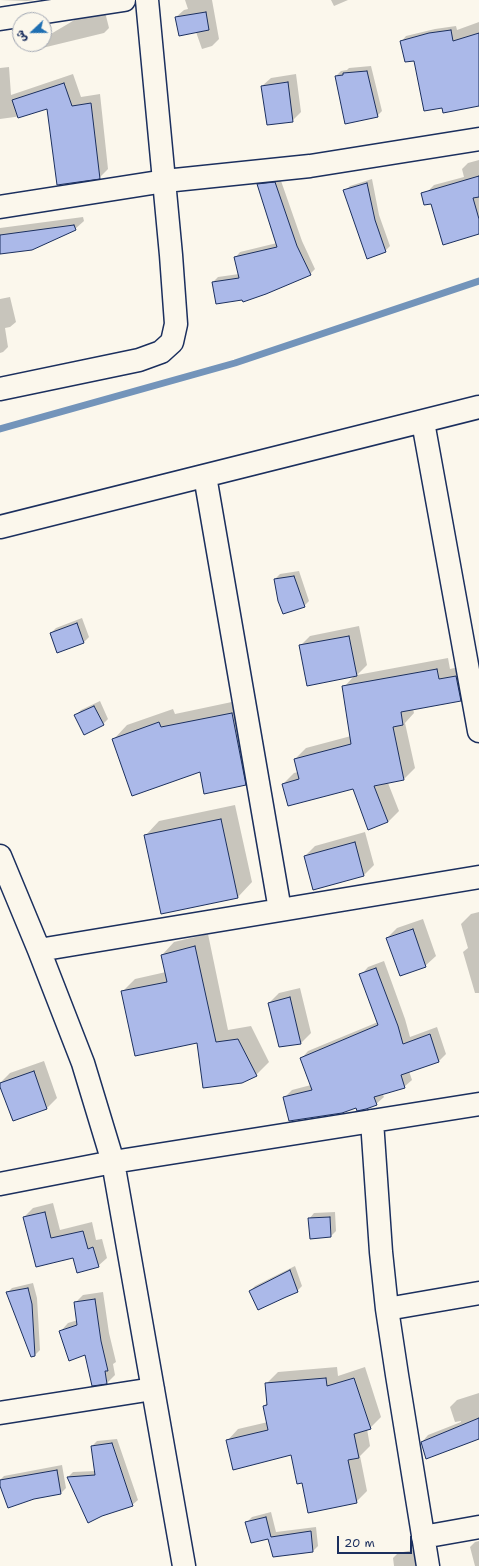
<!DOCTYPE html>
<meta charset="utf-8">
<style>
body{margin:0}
#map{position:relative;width:479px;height:1566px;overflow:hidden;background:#fbf7ec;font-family:"Shantell Sans","Playpen Sans Arabic",sans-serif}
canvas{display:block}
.north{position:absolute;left:12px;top:12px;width:40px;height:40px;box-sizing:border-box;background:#fbf7ec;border:1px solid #a1a7b3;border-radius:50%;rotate:248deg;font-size:11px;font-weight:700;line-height:16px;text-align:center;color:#1b2f5e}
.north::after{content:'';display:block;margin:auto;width:14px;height:18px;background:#1f6fb2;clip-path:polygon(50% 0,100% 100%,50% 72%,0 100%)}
.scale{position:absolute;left:337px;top:1536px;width:75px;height:18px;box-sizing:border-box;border:2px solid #1b2f5e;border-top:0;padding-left:5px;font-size:12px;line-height:14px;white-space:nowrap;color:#1b2f5e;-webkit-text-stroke:3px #fbf7ec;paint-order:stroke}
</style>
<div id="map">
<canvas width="479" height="1566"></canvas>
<div class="north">ش</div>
<div class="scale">20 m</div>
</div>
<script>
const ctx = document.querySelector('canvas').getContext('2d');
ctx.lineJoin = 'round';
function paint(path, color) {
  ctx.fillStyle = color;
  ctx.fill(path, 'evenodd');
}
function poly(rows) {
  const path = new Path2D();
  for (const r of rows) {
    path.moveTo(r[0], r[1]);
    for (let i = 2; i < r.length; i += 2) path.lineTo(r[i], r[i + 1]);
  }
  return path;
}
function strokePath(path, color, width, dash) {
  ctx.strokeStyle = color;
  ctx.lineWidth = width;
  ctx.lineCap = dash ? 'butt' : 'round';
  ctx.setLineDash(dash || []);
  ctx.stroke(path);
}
paint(poly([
 [0,0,35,0,27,1],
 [185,0,212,0,219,39,212,46,202,49,196,32,176,17,184,10,188,9],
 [331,0,348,0,334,6],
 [105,12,109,28,104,33,34,50,33,47,36,44,44,44,44,38,83,15],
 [479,22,479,53,415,60,401,42,406,36,435,29,456,26,457,30],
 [371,66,382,111,377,116,336,76,341,71,347,70,349,68],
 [9,67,11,95,73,74,81,97,100,94,108,169,99,178,47,108,22,116,0,119,0,68],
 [296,74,301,112,292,121,262,86,271,78],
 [479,160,479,233,428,191,434,185,464,177,462,169,468,163],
 [280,178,302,241,315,269,310,274,213,282,218,277,239,274,235,258,240,252,277,243,258,184,263,179],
 [372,179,379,215,390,246,385,251,345,191,350,186],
 [83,217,84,221,75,229,0,253,0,228],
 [10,297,16,322,10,327,5,328,8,347,3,352,0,353,0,299],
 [299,571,309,601,304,606,275,579,280,574],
 [82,618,89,637,84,642,58,652,51,633,56,628],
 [359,626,367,665,357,675,448,658,450,669,467,665,471,689,460,700,413,709,414,713,405,723,415,768,404,779,388,783,399,811,388,822,354,788,283,784,294,773,298,772,295,759,306,748,351,736,344,687,354,676,300,646,310,636],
 [246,699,259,770,245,785,113,740,127,725,173,709,175,714],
 [100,701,108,719,103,724,76,715,81,710],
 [235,805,252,882,238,897,145,836,159,821],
 [365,832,374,865,364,875,313,888,305,856,315,846],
 [479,912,479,993,475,993,463,952,468,948,461,924,471,914],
 [423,919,436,956,425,966,387,938,397,928],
 [208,934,228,1030,251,1026,269,1062,256,1075,198,1042,122,992,135,979,166,972,162,955,174,942],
 [384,961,405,1019,410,1037,437,1027,446,1054,439,1061,409,1071,412,1080,404,1087,382,1093,384,1097,376,1104,356,1107,285,1097,292,1090,311,1085,301,1059,308,1051,378,1022,361,975,368,967],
 [300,988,311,1033,301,1043,269,1003,279,993],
 [44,1061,57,1098,47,1108,13,1120,0,1083,10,1073],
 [53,1203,60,1230,92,1222,96,1240,102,1239,107,1258,98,1266,74,1257,24,1217,33,1208],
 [335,1212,336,1231,331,1236,309,1219,314,1213],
 [295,1266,302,1286,297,1291,250,1291,255,1286],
 [33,1283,37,1298,40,1350,35,1355,7,1293,12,1288],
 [103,1292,109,1333,116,1362,113,1364,115,1375,107,1383,86,1354,60,1332,68,1323,78,1320,75,1303,83,1295],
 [337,1367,338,1376,365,1367,381,1417,370,1428,367,1429,370,1446,360,1456,367,1491,356,1502,302,1482,292,1454,227,1441,238,1429,268,1422,264,1406,268,1402,266,1384,278,1372],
 [479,1393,479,1438,422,1442,428,1435,461,1422,461,1421,455,1422,450,1407,457,1400],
 [117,1439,138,1500,132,1505,102,1515,89,1521,68,1477,73,1472,96,1471,92,1446,97,1441],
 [62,1465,66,1488,61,1493,0,1483,0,1480,4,1476],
 [271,1512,276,1532,316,1527,318,1546,313,1551,269,1538,246,1523,252,1517],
 [479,1541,479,1566,475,1566,470,1547,475,1542],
 [418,1549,422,1566,394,1566,393,1558,398,1553]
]), '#0003');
strokePath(poly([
 [0,429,235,363,479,281]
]), '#7394ba', 7);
const building = poly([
 [206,12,209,30,179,36,175,17,206,12],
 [451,30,453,41,479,33,479,106,443,113,442,108,424,111,414,61,405,62,400,41,429,33,451,30],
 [367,71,378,117,345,124,335,76,343,75,343,73,367,71],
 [288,82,293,122,267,125,261,86,288,82],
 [64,83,72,106,91,103,100,179,57,185,47,109,18,118,12,100,64,83],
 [479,176,479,197,473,198,479,219,479,234,443,245,431,204,424,205,421,193,479,176],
 [275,182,297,246,311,275,266,294,243,302,242,300,216,304,212,282,239,278,234,257,277,247,257,184,275,182],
 [367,183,375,220,386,252,367,259,343,190,367,183],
 [74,225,76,230,32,250,0,254,0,235,74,225],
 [294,576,305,607,283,614,278,601,274,579,294,576],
 [77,623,84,643,57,653,50,633,77,623],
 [349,636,357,676,307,686,299,645,349,636],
 [437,669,439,679,456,676,461,701,401,712,403,725,393,727,404,780,374,786,388,822,368,830,353,789,288,806,282,784,299,779,294,759,351,744,342,686,437,669],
 [94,706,104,725,84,735,74,715,94,706],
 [232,713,246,785,204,794,200,772,132,796,112,739,159,722,161,727,232,713],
 [221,819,238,898,161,914,144,835,221,819],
 [355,842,364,876,313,890,304,856,355,842],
 [413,929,426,967,400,976,386,938,413,929],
 [195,946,216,1042,238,1039,257,1076,242,1083,203,1088,197,1043,135,1056,121,991,167,982,161,955,195,946],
 [376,968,398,1026,403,1044,430,1034,439,1062,401,1075,405,1088,374,1097,377,1105,366,1109,357,1111,356,1108,342,1113,289,1121,283,1097,312,1090,300,1058,378,1025,359,974,376,968],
 [290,997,301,1044,279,1047,268,1003,290,997],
 [34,1071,47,1109,13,1121,0,1087,0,1083,34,1071],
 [45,1212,51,1238,83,1231,88,1249,93,1247,99,1267,77,1273,73,1258,36,1267,23,1217,45,1212],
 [330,1217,331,1237,310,1239,308,1218,330,1217],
 [290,1270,298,1292,286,1297,258,1310,249,1291,290,1270],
 [28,1288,32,1304,35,1356,31,1357,6,1292,28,1288],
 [95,1299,101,1341,108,1371,105,1371,107,1384,92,1386,85,1355,69,1361,59,1331,77,1325,74,1302,95,1299],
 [326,1378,327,1386,354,1378,371,1429,354,1434,359,1458,348,1460,357,1503,308,1513,302,1483,297,1484,291,1455,233,1470,226,1440,268,1430,263,1406,267,1405,265,1383,326,1378],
 [479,1418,479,1439,426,1459,421,1442,479,1418],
 [112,1443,133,1506,102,1516,88,1523,67,1477,95,1475,91,1446,112,1443],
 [57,1470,61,1494,34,1499,8,1508,0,1486,0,1480,57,1470],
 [266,1517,271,1537,311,1531,313,1552,273,1557,268,1539,251,1543,245,1522,266,1517]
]);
paint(building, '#abb9e9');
strokePath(building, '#1b2f5e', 1);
const minor = poly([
 [0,19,124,0],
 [0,207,165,181,310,166,479,139],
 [0,389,139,360,161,352,172,342,176,324,171,255,147,0],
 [423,422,479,731],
 [205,476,280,910],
 [0,527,479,407],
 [0,856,39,950,83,1063,113,1162,184,1566],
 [39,950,479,877],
 [372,1121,381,1252,387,1309,397,1375,428,1566],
 [0,1184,113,1162,479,1104],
 [387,1309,479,1293],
 [0,1413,153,1389],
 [423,1537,479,1527]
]);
strokePath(minor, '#1b2f5e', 25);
strokePath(minor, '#fbf7ec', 22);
</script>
